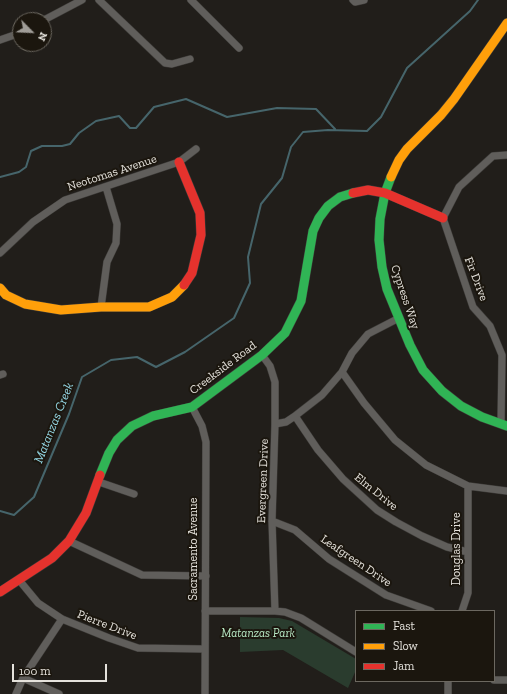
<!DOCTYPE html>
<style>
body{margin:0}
#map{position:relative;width:507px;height:694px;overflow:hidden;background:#211e1a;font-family:"Zilla Slab",serif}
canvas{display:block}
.legend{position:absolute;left:355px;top:610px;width:140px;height:72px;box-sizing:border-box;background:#1b160e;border:1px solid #6c6860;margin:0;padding:5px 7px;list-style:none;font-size:12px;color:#e5e2dc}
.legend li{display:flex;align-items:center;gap:8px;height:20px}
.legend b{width:20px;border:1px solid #6c6860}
.north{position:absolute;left:12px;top:12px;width:40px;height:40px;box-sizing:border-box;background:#1b160e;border:1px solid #6c6860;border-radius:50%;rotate:114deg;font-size:11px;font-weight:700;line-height:16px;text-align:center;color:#e5e2dc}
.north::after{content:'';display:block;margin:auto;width:14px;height:18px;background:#a09d98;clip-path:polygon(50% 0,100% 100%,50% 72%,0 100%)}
.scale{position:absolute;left:12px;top:664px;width:95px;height:18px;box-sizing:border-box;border:2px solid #e5e2dc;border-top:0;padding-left:5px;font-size:12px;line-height:14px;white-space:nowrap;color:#e5e2dc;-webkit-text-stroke:3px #1b160e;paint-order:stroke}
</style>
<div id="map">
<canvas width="507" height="694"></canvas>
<ul class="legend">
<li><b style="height:5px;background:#30b455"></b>Fast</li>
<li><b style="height:5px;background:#ff9f0a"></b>Slow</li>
<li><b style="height:5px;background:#e5322d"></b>Jam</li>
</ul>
<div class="north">N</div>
<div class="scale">100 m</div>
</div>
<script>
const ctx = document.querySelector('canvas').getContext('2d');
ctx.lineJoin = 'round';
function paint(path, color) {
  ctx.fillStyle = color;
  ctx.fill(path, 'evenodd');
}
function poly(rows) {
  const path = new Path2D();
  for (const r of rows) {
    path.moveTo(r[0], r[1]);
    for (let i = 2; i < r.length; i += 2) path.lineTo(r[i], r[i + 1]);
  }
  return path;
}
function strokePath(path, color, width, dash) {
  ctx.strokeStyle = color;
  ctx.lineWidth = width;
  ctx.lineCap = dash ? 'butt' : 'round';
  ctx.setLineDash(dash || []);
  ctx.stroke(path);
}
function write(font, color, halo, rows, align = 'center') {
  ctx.font = font + ' "Zilla Slab",serif';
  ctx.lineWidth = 4;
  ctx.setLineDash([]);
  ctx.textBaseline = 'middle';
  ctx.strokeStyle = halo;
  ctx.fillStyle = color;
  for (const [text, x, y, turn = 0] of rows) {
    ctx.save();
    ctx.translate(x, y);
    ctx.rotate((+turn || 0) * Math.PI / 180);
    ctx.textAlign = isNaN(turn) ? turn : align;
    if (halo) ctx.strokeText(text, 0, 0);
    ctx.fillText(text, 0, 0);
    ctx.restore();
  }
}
paint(poly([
 [240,617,279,618,292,621,356,659,356,670,348,688,283,650,240,652]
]), '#2a3c2e');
strokePath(poly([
 [0,177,19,172,26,167,31,151,42,146,62,146,70,144,79,133,96,121,119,116,130,128,136,128,154,107,186,99,227,117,277,108,316,109,335,129],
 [0,511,14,515,34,497,69,414,82,377,111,360,137,357,156,367,185,352,234,318,250,283,248,257,261,204,282,178,291,147,303,132,328,130,367,131,381,117,407,68,470,11,478,0]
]), '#46656b', 2);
const street = poly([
 [99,0,165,63,172,64,190,59],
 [191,0,239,48],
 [353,0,355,2,364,0],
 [44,20,82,0],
 [0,40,20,33],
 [0,253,33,222,65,200,179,162,196,149],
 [101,307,107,262,116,243,117,224,106,187],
 [262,355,270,366,275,382,275,424,272,521,275,611],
 [342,372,364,403,395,440,426,465,468,486,507,491],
 [0,375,3,374],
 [192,407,202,426,206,442,205,694],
 [295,416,318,450,343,479,377,510,396,522,422,536,447,547,468,552],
 [275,424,286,422,295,416,322,395,342,372,352,353,368,334,399,318],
 [501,424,502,355,490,326,473,307,443,218,459,187,493,156,507,155],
 [99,482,134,494],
 [272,521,295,530,329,559,386,595,431,611],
 [69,541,142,575,206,576],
 [19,580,38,603,62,619,109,638,138,648,204,649],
 [205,611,275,611,285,612,301,618,356,652],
 [462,611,468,593,468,486],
 [23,678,59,694],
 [494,680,507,680],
 [448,681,448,694],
 [16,694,23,678,62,619]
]);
const fast = poly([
 [391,177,385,193,380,219,379,240,382,267,387,289,410,345,423,370,442,391,461,406,482,417,507,426],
 [100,475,109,453,117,440,132,426,153,416,192,407,262,355,285,333,301,301,313,231,319,218,328,206,340,197,353,193]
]);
const slow = poly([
 [391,177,399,160,407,149,441,115,454,99,507,23],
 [0,288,6,295,25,304,61,310,101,307,149,307,172,297,184,285]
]);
const jam = poly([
 [179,162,200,213,201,235,192,273,184,285],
 [353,193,368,190,385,193,443,218],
 [0,592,52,558,69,541,86,513,100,475]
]);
strokePath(street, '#3e3c39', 8);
strokePath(fast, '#3e3c39', 10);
strokePath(slow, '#3e3c39', 10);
strokePath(jam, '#3e3c39', 10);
strokePath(street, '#605e5b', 7);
strokePath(fast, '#30b455', 9);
strokePath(slow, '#ff9f0a', 9);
strokePath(jam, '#e5322d', 9);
write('12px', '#e5e2dc', '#1b160e', [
 ["Neotomas Avenue",112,173,-18],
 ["Fir Drive",476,279,69],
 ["Cypress Way",405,297,71],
 ["Creekside Road",223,368,-37],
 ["Evergreen Drive",263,481,-88],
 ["Elm Drive",376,492,39],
 ["Sacramento Avenue",194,549,-90],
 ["Douglas Drive",457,549,-90],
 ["Leafgreen Drive",356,561,34],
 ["Pierre Drive",107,625,21]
]);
write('italic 12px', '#b8e9c5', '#1b160e', [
 ["Matanzas Park",258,634]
]);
write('italic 13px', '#96dae8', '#1b160e', [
 ["Matanzas Creek",54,423,-68]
]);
</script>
